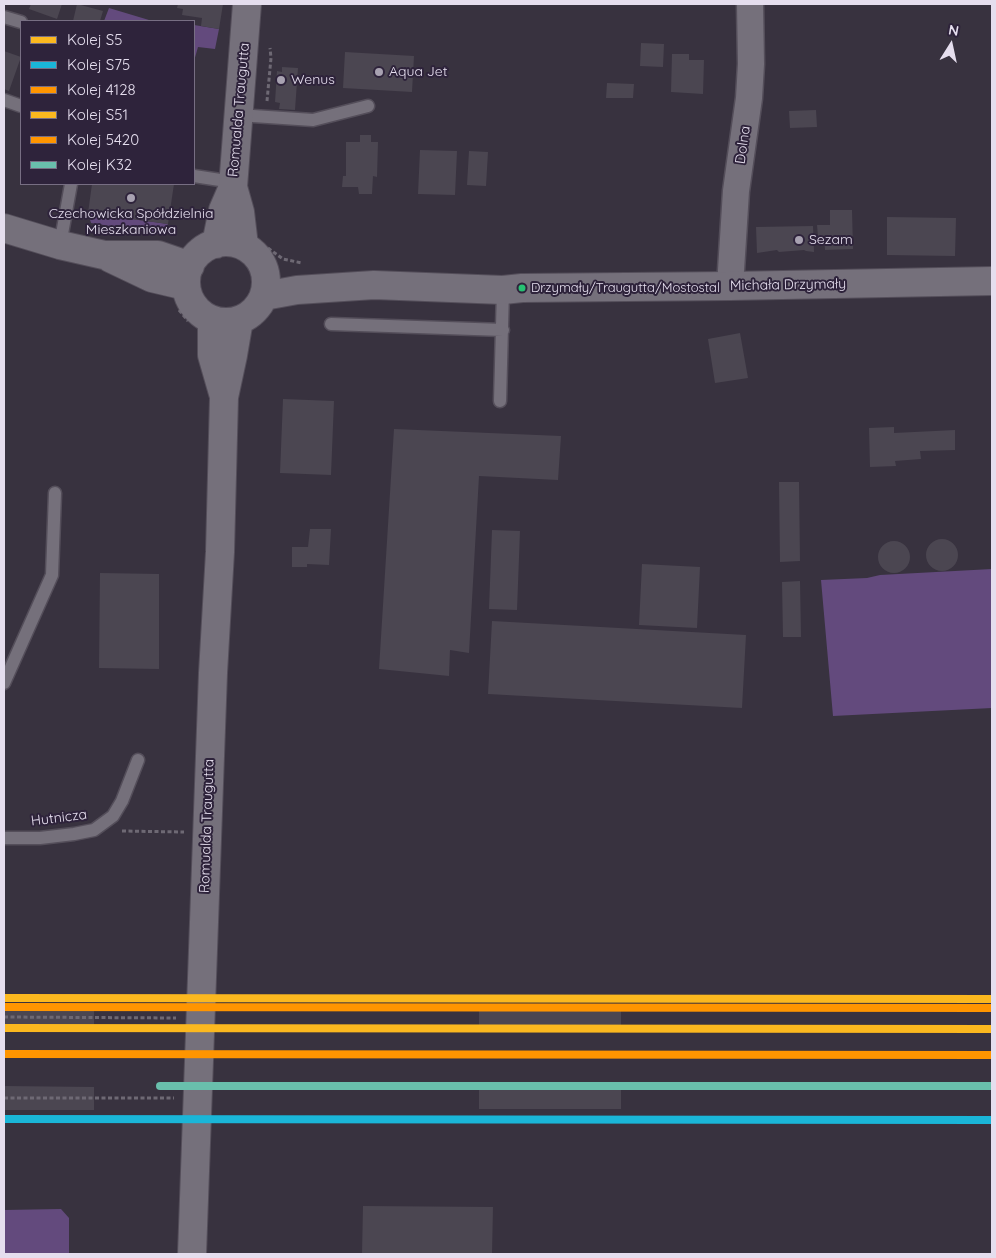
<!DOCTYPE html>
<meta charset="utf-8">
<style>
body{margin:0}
#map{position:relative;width:996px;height:1258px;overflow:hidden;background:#38323f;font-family:Quicksand,sans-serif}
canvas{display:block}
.frame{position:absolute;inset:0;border:5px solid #e5deee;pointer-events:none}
.legend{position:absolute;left:20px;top:20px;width:175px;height:165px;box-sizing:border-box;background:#2e233b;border:1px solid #776e83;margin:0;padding:6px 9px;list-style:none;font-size:15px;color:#e5deee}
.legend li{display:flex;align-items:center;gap:10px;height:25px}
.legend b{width:25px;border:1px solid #776e83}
.north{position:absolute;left:926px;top:20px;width:50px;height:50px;-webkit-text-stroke:4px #2e233b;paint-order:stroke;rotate:10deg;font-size:14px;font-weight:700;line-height:20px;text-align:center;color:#e5deee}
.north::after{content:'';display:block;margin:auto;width:18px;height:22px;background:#e5deee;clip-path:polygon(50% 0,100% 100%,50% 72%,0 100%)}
</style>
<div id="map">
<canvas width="996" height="1258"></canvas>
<div class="frame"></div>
<ul class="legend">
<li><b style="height:6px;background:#fbb81f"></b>Kolej S5</li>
<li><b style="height:6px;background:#1ab6d8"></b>Kolej S75</li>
<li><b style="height:6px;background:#ff9500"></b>Kolej 4128</li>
<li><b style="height:6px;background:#fbb81f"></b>Kolej S51</li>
<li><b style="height:6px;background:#ff9500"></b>Kolej 5420</li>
<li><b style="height:6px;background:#69bfac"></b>Kolej K32</li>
</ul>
<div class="north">N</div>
</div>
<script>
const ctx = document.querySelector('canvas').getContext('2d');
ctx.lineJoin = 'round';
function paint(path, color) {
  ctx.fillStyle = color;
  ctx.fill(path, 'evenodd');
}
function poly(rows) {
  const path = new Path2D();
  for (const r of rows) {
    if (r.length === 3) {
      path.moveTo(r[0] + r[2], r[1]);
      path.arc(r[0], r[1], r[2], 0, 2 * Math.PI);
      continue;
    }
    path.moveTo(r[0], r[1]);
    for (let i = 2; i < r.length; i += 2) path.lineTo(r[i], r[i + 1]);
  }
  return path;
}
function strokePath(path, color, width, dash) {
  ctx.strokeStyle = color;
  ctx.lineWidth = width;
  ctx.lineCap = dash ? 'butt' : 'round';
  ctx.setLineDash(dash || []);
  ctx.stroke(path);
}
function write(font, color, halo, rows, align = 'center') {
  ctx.font = font + ' Quicksand,sans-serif';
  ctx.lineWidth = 4;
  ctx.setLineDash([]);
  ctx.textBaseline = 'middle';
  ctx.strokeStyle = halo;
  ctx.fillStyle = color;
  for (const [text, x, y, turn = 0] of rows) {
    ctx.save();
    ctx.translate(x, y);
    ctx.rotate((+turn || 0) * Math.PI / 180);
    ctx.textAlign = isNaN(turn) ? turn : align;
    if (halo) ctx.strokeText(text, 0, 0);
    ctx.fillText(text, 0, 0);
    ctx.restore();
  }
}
paint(poly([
 [109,8,149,20,160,21,104,21],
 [194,25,219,29,215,49,198,47,194,61],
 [88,213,168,224,161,234,91,223],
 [992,569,992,708,833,716,821,580,867,578,880,575],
 [61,1209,69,1218,69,1254,4,1254,4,1210]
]), '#634a7d');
paint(poly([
 [31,4,62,4,57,19,29,9],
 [77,4,103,11,100,21,73,21],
 [178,4,223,4,219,29,201,26,202,18,182,15,183,9,177,8],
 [641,43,664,44,663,67,640,66],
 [4,51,21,57,9,91,4,89],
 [345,52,414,56,412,92,343,88],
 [672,54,689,54,689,60,704,60,703,94,671,92],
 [282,67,298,68,295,110,279,109,280,103,275,102,277,71,282,72],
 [607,83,634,84,633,98,606,98],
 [816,110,817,127,790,128,789,111],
 [360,135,371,135,371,142,378,142,377,177,373,176,372,194,359,194,358,187,342,187,343,176,346,176,346,142,360,142],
 [420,150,457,151,455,195,418,194],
 [469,151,488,152,486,186,467,185],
 [92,184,174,184,168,224,88,213],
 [830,210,852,210,853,249,825,250,824,236,818,236,817,225,830,225],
 [887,217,956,218,955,256,887,255],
 [813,226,814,252,806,251,804,250,779,252,777,250,757,253,756,227],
 [740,333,748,378,715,383,708,339],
 [283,399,334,401,331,475,280,473],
 [894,427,894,433,955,430,955,450,920,451,921,459,895,461,896,466,870,467,869,428],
 [394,429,561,436,558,480,479,476,469,653,450,650,449,676,379,669],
 [779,482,799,482,800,561,780,562],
 [310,529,331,529,329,565,307,564,307,567,292,567,292,547,308,547],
 [492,530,520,531,517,610,489,609],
 [942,555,16],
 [894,557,16],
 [642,564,700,567,697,628,639,625],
 [100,573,159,574,159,669,99,668],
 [800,581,801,637,783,637,782,582],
 [492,621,746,635,742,708,488,694],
 [4,1006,94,1006,94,1029,4,1029],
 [479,1007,621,1007,621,1029,479,1028],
 [4,1086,94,1087,94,1110,4,1110],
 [479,1088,621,1088,621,1109,479,1109],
 [363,1206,493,1207,492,1254,362,1254]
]), '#4b4651');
const service = poly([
 [4,17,21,22],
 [4,100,21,106],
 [238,115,313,120,368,106],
 [194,176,233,182],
 [60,245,71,184],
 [331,324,503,330],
 [500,401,503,290],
 [4,683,52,575,55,493],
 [4,838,40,838,74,834,94,830,113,816,122,801,138,760]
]);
const minor = poly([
 [730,286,736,191,749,98,751,64,750,4]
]);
const tertiary = poly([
 [233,187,240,212,244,246],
 [4,228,60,245,104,255,158,255,190,266],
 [226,282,40],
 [216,244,223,210,233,187,247,4],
 [110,258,152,278,186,286],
 [264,296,297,290,374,285,503,290,522,288,730,286,992,281],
 [212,320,212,355,223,393],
 [192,1254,213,673,220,552,224,397,233,355,239,320]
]);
strokePath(service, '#544e5a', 15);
strokePath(minor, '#544e5a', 29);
strokePath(tertiary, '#544e5a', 30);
strokePath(poly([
 [267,101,271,58,270,48],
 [268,248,283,259,302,263],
 [179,310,188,321],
 [122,831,184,832],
 [4,1017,176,1018],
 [4,1098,174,1098]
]), '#6e6974', 3, [4, 2.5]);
strokePath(service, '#75707b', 12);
strokePath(minor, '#75707b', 26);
strokePath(tertiary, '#75707b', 28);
strokePath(poly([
 [4,998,992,999]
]), '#fbb81f', 8);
strokePath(poly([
 [4,1119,992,1120]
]), '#1ab6d8', 8);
strokePath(poly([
 [4,1007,992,1008]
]), '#ff9500', 8);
strokePath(poly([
 [4,1028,992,1029]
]), '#fbb81f', 8);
strokePath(poly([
 [4,1054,992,1055]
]), '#ff9500', 8);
strokePath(poly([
 [160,1086,992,1086]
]), '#69bfac', 8);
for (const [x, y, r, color] of [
 [379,72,5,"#a8a2b1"],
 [281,80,5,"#a8a2b1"],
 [131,198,5,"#a8a2b1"],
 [799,240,5,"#a8a2b1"],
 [522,288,4.5,"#26c172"]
]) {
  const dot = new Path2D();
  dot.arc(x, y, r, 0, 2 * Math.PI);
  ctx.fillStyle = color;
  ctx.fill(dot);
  strokePath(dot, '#2e233b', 2);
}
write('13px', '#e5deee', '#2e233b', [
 ["Drzymały/Traugutta/Mostostal",531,288]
], 'left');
write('14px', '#e5deee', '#2e233b', [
 ["Aqua Jet",389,72],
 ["Wenus",291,80],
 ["Czechowicka Spółdzielnia",131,214,"center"],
 ["Mieszkaniowa",131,230,"center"],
 ["Sezam",809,240]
], 'left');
write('14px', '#e5deee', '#2e233b', [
 ["Romualda Traugutta",239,110,-85],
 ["Dolna",743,145,-82],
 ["Michała Drzymały",788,285,-1],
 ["Hutnicza",59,818,-7],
 ["Romualda Traugutta",207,826,-88]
]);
</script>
